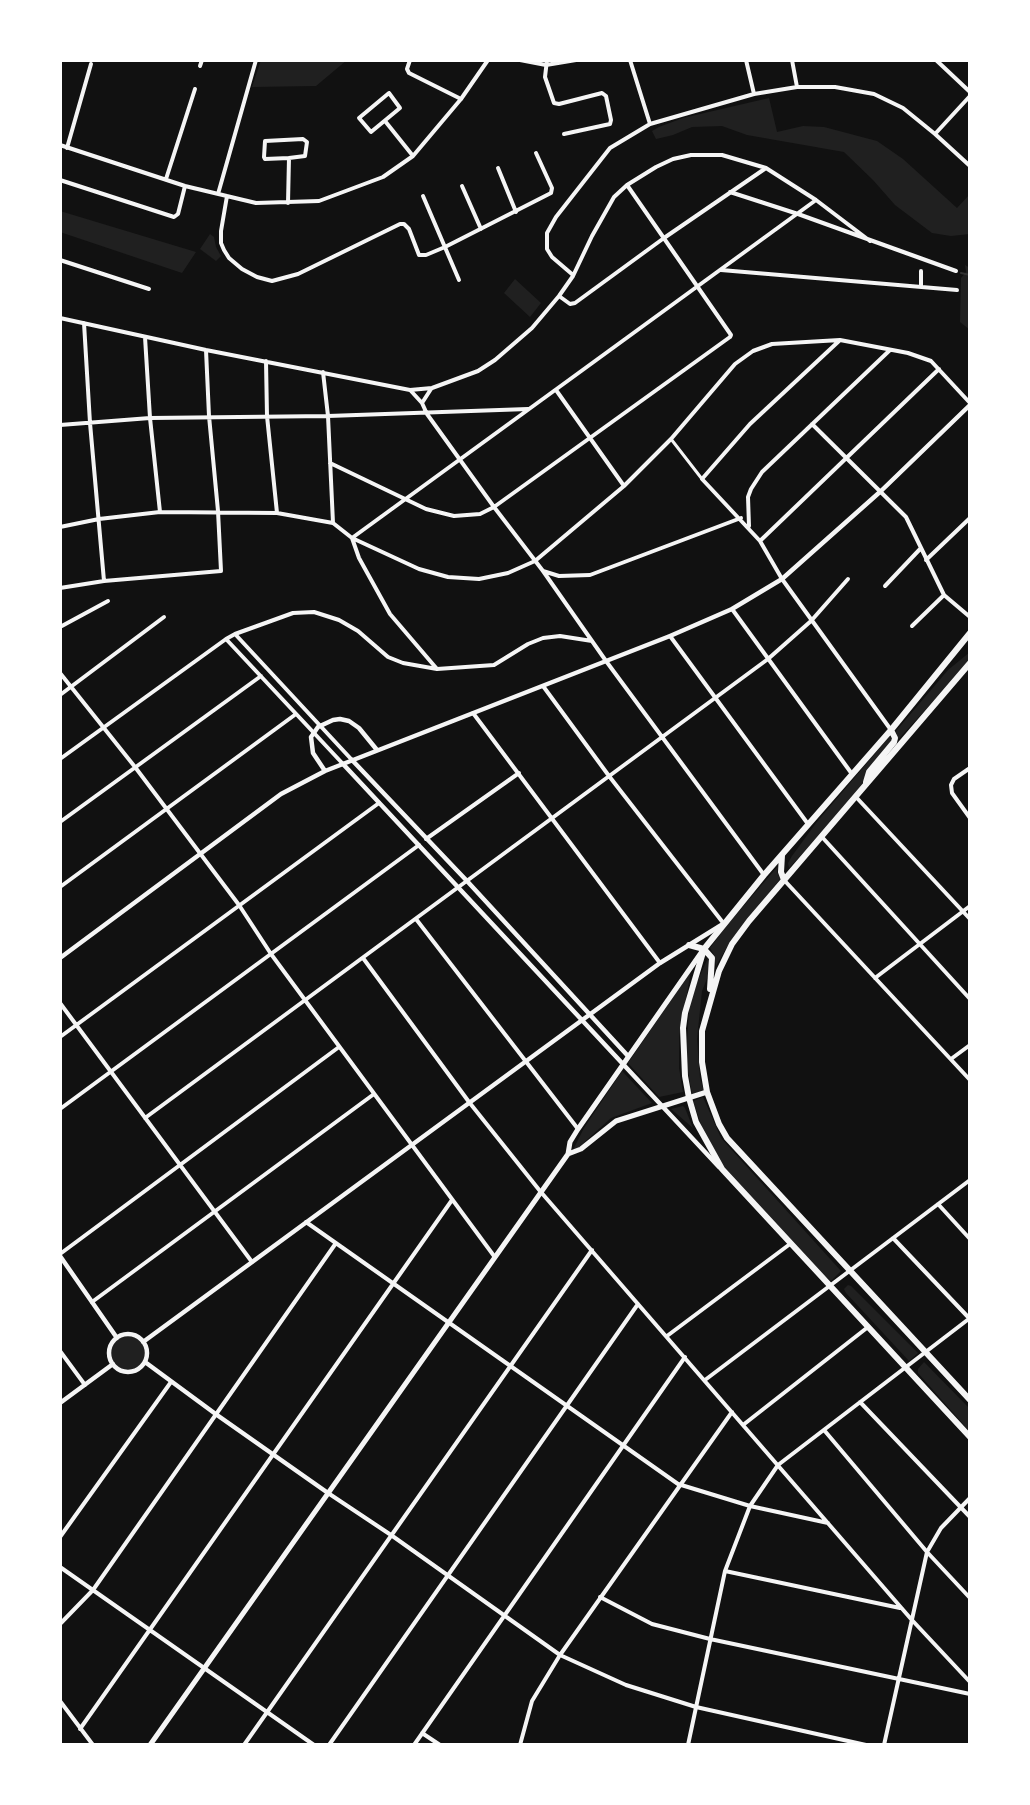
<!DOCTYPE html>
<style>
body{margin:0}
#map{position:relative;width:1030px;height:1805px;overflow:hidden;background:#111;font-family:"Exo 2",sans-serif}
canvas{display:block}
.frame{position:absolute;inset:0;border:62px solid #fff;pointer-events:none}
</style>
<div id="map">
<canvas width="1030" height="1805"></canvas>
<div class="frame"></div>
</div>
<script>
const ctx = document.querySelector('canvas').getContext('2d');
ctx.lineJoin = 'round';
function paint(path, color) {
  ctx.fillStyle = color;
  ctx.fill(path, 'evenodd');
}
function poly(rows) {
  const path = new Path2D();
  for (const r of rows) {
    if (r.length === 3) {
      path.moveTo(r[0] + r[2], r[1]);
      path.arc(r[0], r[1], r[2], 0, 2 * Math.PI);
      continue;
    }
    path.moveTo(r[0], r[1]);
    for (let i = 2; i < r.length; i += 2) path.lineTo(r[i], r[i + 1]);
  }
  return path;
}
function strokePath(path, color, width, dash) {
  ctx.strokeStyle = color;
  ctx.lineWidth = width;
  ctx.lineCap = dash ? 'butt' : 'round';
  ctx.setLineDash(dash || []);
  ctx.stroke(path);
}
paint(poly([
 [261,60,347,60,316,86,252,87],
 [769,98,777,132,803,126,824,127,877,141,903,159,957,208,970,194,970,234,951,236,932,233,895,205,873,180,844,152,747,135,722,126,692,127,673,135,656,139,652,131,659,127,683,118],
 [60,211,196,252,182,273,60,232],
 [210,234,214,237,216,247,221,256,216,261,200,249],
 [965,265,970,268,970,330,960,322,961,278,966,272],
 [515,279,541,303,530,317,504,293],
 [970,652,970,659,951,682,893,745,897,737,896,731,948,670],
 [890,736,892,741,847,805,789,868,788,863,792,856,816,823],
 [779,865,777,872,780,879,727,947,716,966,714,955,710,948,728,924],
 [708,958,710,971,702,991,697,1039,700,1078,704,1091,692,1094,687,1066,687,1044,689,1007,697,982],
 [691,971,679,1037,679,1068,683,1092,659,1097,628,1063],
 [622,1071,652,1103,611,1118,579,1147,573,1150,584,1128],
 [703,1097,721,1138,841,1271,831,1281,813,1266,722,1164,703,1130,693,1101],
 [683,1106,685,1108,693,1128,671,1109],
 [848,1285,851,1286,918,1353,909,1361,846,1293,844,1289],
 [128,1353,17],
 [924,1362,970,1409,970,1432,918,1373,918,1369]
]), '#202020');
strokePath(poly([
 [961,273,970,275]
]), '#333', 2);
strokePath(poly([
 [671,439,702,479]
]), '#f5f5f5', 3);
strokePath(poly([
 [410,60,407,69,409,73,461,99],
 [520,60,546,65,576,60],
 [547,60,545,77,554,103,559,104,602,93,606,96,611,120,610,124,564,134],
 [630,60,650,124],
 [746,60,754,94],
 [792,60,797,87],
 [936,60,970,92],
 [200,66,202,60],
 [389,93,400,108,371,132,359,118,389,93],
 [385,121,413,156],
 [935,134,970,96],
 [60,145,185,186,256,203,319,201,383,177,413,156,461,99,488,60],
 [67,148,91,64],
 [498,168,516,212],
 [166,179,195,89],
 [60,180,174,217,178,214,185,186],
 [462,186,481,229],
 [730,192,798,214,956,271],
 [218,194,256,60],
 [227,196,221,231,221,243,224,250,229,258,242,269,257,277,272,281,298,274,400,224,404,224,409,229,419,255,426,255,445,247,551,193,552,188,536,153],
 [423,196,459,280],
 [288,203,289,158,305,156,307,142,303,139,265,141,264,157,265,159,289,158],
 [60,260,149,289],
 [721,270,957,290],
 [573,275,552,257,547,249,547,233,556,217,610,148,650,124,754,94,797,87,835,87,874,94,903,108,935,134,970,166],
 [921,286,921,271],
 [559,296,570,304,575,303,664,238,766,168],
 [60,318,206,350,410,390,432,388,478,371,495,360,532,328,559,296,573,276,592,236,614,197,627,185,656,167,673,159,691,155,722,155,766,168,816,200,870,241],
 [84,323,90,423,104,581],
 [145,337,150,418,160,512],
 [839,341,750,424,702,479,760,541,782,579,891,730],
 [266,361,267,416,277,513],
 [323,372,328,416,333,523],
 [556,390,624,486],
 [411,391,422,403,427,414,494,507,543,571,606,661,764,875],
 [422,403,431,389],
 [812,424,906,517,944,595,970,617],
 [60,425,150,418,328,416,528,409],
 [330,463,426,509,454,516,480,514,494,507,730,337,731,335,627,185],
 [749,526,748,497,751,489,762,472,890,350],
 [60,527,99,519,160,512,277,513,333,523,352,538,419,569,448,577,479,579,508,573,535,561,624,486,671,439,735,364,753,351,772,344,840,340,908,353,931,361,970,403],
 [760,541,939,369],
 [926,560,970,518],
 [543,571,559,576,590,575,741,518],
 [885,586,921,548],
 [60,588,104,581,221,571,218,511,209,416,206,350],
 [732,609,852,774],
 [912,626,944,595],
 [60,627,108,601],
 [235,634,352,760],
 [670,636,808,824],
 [226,639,343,764],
 [437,669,390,614,359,558,352,538,816,200],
 [60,673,135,767,239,905,271,954,494,1256],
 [543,686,609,776,724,924],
 [60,695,164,617],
 [473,713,660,963],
 [60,759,226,639,235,634,293,613,314,612,339,620,358,631,388,657,403,663,437,669,494,665,528,644,543,638,560,636,592,641],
 [970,768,954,779,951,785,952,793,970,818],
 [856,797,970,919],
 [60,822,261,676],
 [822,837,970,999],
 [426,839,519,773],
 [784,880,970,1080],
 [60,887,296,714],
 [416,919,578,1129],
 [363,958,469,1102,540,1191,911,1619,970,1682],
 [875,978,970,906],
 [60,1003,252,1262],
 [60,1037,379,803],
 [951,1059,970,1045],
 [60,1109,419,845],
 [145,1118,768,659,811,621,848,579],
 [938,1204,970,1239],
 [306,1222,678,1484,750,1506,828,1523],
 [893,1238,969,1318],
 [60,1254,339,1047],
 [92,1302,374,1094],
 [667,1336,790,1244],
 [60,1351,85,1385],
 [705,1380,970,1180],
 [860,1402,970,1517],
 [743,1425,868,1327],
 [824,1430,927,1552,970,1598],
 [328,1493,391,1535,560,1655,626,1685,696,1707,866,1745],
 [60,1537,171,1382],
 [60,1567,314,1745],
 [725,1571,900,1608],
 [600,1597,652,1624,710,1639,970,1694],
 [60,1624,93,1590,336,1243],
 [60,1701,93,1745],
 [80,1729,452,1200],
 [422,1733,440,1745],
 [244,1745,592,1250],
 [329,1745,638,1304],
 [414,1745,685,1357],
 [520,1745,532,1701,560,1655,732,1412],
 [688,1745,725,1571,750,1506,778,1465,970,1318],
 [884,1745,927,1552,941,1528,970,1498]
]), '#f5f5f5', 4);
strokePath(poly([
 [352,760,467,881,628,1056],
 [343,764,719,1167],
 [325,771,313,753,311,737,318,727,333,720,340,719,349,721,359,728,377,750],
 [60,958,281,794,325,771,670,636,732,609,782,579,881,491,970,405],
 [60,1256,117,1338],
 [128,1353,19],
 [143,1342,660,963,723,924],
 [145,1362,217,1415,328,1493],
 [60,1403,113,1364]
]), '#f5f5f5', 4.5);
strokePath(poly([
 [568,1154,581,1149,616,1121,707,1092],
 [150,1745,568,1154,570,1142,578,1129,703,950]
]), '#f5f5f5', 5);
strokePath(poly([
 [970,633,891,730,764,875,704,949,685,1013,683,1028,685,1076,689,1098,696,1122,722,1169,970,1437],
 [970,663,749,921,732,944,719,971,702,1031,702,1062,707,1092,719,1124,727,1138,970,1400],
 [866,782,869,772,894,742,895,738,891,730],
 [782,855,781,872,784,880],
 [689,945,704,949,712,958,710,989]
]), '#f5f5f5', 6);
</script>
